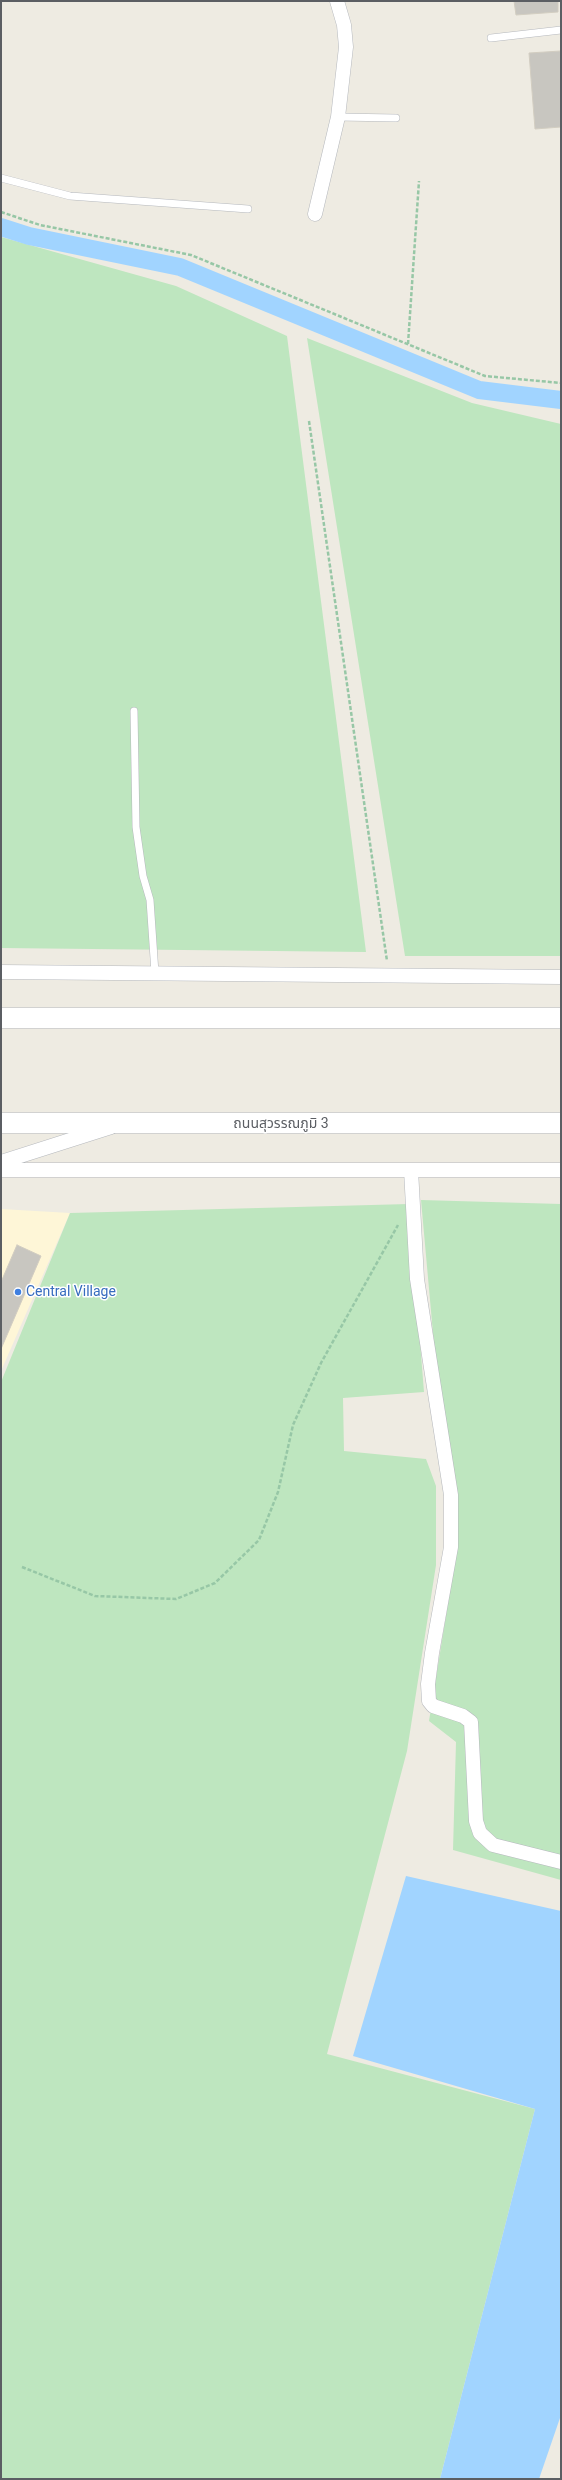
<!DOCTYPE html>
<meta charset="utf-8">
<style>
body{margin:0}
#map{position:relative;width:562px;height:2480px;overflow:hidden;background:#eeebe2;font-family:Roboto,sans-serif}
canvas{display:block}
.frame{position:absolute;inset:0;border:2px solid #5b5e63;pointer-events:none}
</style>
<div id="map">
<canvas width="562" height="2480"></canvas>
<div class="frame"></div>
</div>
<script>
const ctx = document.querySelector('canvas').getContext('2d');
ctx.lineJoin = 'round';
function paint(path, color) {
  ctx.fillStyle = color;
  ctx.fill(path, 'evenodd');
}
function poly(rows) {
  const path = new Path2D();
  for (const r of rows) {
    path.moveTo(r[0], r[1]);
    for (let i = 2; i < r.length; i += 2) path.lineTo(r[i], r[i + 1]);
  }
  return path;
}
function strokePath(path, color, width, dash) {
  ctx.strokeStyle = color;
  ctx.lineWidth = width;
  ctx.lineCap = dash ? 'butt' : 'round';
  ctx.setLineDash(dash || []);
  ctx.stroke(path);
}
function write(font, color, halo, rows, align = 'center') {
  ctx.font = font + ' Roboto,"Noto Sans Thai",sans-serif';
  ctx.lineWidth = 3;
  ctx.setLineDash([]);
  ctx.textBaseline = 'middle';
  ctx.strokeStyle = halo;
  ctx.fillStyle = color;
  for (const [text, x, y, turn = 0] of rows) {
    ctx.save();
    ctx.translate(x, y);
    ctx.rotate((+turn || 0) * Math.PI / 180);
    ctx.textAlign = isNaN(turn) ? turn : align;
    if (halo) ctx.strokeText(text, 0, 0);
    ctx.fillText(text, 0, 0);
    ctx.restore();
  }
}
paint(poly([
 [1,1209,70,1213,1,1371]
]), '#fef6d7');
paint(poly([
 [1,237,176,286,287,336,366,952,1,948],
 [307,338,472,403,561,424,561,956,405,956],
 [421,1200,561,1204,561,1880,453,1850,456,1742,429,1721,454,1566],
 [409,1204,424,1392,343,1398,344,1451,426,1459,436,1486,436,1565,407,1751,327,2054,535,2109,440,2479,1,2479,1,1382,70,1213]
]), '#bee6bf');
paint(poly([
 [406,1876,561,1911,561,2415,539,2479,440,2479,535,2109,353,2056]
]), '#a1d4ff');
strokePath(poly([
 [1,227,29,236,180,267,479,390,561,400]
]), '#a1d4ff', 18);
const building = poly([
 [514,1,558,1,558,12,516,15,514,1],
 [561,51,561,127,535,129,529,53,561,51],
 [17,1245,41,1256,1,1349,1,1282,17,1245]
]);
paint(building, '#c8c6c0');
strokePath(building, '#d2cdc1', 1);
const service = poly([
 [491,38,561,30],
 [338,117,396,118],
 [1,178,70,196,248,209],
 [134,711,136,827,143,876,150,900,155,973]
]);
const minor = poly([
 [315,214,338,117,346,47,344,25,337,1],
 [1,972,561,977],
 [1,1162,111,1127],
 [1,1170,561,1170],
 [411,1170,417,1279,451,1495,451,1547,432,1653,428,1684,429,1701,433,1706,463,1716,471,1722,476,1821,480,1833,493,1845,561,1862]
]);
const secondary = poly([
 [1,1018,561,1018],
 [1,1123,561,1123]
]);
strokePath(service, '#b5b8bd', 8);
strokePath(minor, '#b5b8bd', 15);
strokePath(secondary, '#b6b9bf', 21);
strokePath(poly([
 [1,212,40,225,191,255,485,376,561,383],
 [408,344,419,181],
 [309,421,387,961],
 [22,1567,95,1596,176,1599,215,1583,259,1540,278,1492,293,1425,321,1363,398,1225]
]), '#97c7a6', 2.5, [4, 2]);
strokePath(service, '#fff', 7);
strokePath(minor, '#fff', 14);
strokePath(secondary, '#fff', 20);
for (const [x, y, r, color] of [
 [18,1292,4,"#3f7fe0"]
]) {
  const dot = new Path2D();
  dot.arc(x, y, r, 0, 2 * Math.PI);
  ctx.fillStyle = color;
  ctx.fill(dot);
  strokePath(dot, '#fff', 1.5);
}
write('14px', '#5b5e63', '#fff', [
 ["ถนนสุวรรณภูมิ 3",281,1124]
]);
write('14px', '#366cbe', '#fff', [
 ["Central Village",26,1292]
], 'left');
</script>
